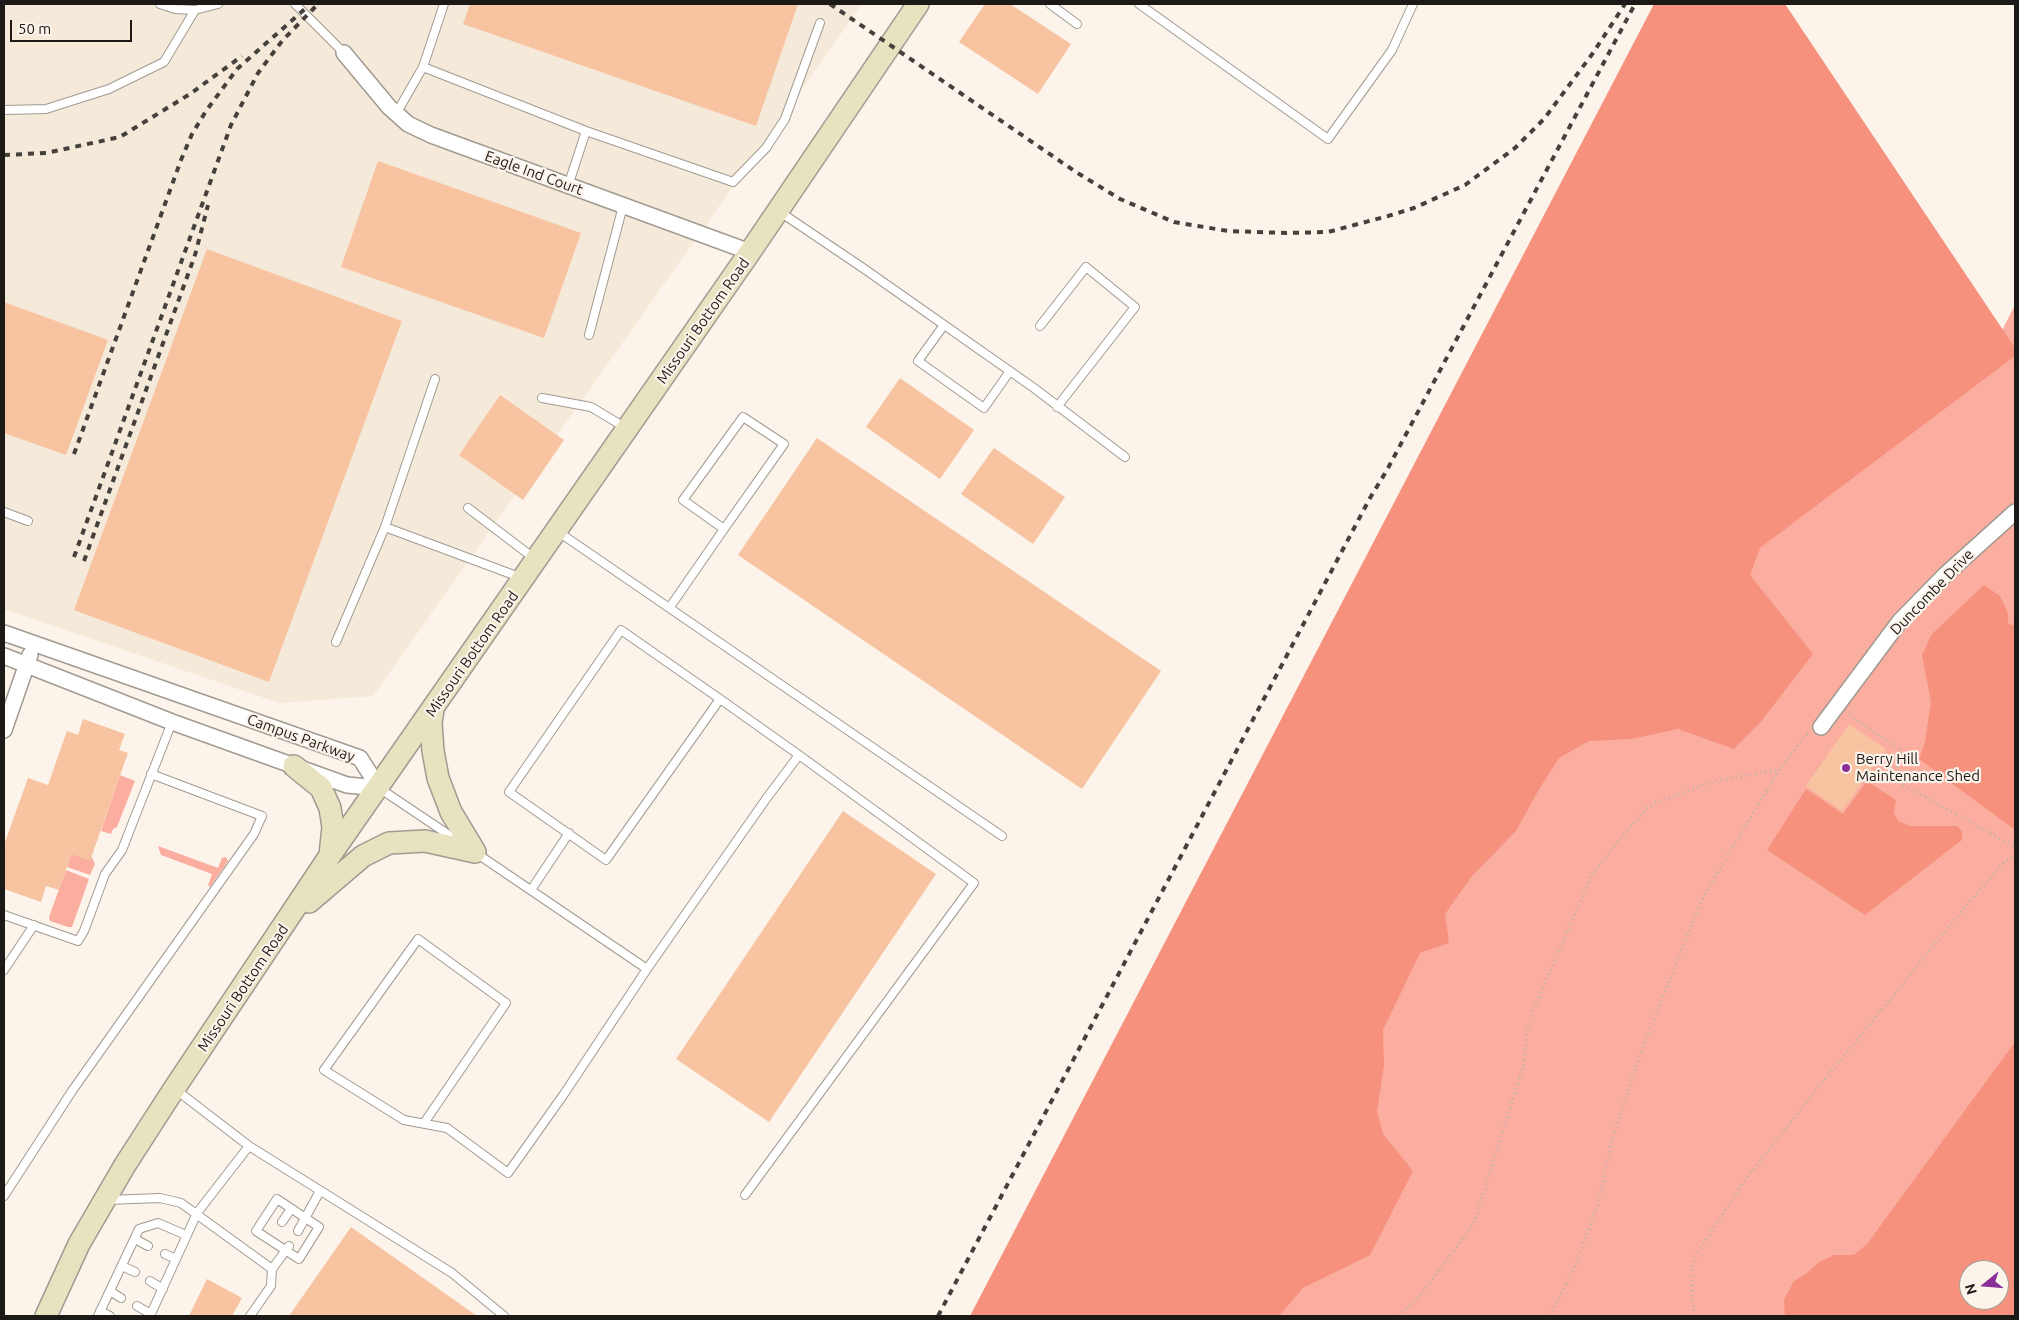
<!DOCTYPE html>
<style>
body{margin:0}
#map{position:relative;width:2019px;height:1320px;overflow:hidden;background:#fcf4ea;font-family:Ubuntu,sans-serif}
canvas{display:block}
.frame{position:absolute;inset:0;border:5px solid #1c1916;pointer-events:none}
.north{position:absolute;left:1959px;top:1260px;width:50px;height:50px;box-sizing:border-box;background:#fcf4ea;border:1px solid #a29c95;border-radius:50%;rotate:253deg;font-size:14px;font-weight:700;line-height:20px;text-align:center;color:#1c1916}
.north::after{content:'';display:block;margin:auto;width:18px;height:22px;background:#8a2e99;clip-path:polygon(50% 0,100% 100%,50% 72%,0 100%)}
.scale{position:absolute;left:10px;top:20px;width:122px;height:22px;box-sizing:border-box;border:2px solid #1c1916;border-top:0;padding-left:6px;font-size:15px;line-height:18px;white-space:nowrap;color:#1c1916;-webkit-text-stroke:4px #fcf4ea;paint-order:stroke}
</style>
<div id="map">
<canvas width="2019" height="1320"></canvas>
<div class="frame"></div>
<div class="north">N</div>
<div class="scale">50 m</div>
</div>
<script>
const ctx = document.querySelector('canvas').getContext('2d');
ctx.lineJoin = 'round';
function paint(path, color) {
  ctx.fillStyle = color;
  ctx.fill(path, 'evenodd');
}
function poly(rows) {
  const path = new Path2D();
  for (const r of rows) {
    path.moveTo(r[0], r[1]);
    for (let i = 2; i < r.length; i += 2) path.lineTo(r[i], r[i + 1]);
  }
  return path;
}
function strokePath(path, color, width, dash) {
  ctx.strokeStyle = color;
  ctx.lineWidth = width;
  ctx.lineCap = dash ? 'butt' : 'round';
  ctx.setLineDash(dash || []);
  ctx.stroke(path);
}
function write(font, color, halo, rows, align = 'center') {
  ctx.font = font + ' Ubuntu,sans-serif';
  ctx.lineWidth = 4.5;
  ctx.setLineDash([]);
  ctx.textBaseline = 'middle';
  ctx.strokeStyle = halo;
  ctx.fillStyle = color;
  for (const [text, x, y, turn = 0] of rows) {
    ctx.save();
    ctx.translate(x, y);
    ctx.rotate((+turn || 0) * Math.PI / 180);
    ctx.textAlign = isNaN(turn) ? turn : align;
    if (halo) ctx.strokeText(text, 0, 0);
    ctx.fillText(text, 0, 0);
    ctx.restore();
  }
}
paint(poly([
 [4,4,862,4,373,696,279,703,4,609]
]), '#f5ead9');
paint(poly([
 [2015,305,2015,1316,1237,1316,1437,878,1758,509,1996,342],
 [1969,1270,1999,1270,1999,1300,1969,1300],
 [120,775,135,781,117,827,113,829,111,834,101,831],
 [158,846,218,868,222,858,226,857,228,861,210,887,208,885,212,874,161,855],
 [71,854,91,856,95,864,90,875,67,867],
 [66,870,89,879,72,927,68,927,50,921,49,917]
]), '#fbaea0');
paint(poly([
 [1654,4,1785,4,2015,348,2015,356,1760,548,1750,575,1813,654,1759,724,1734,749,1678,729,1631,739,1589,741,1559,758,1538,791,1516,831,1472,876,1445,914,1449,943,1420,953,1383,1030,1384,1065,1377,1111,1383,1134,1413,1171,1370,1255,1303,1288,1279,1316,970,1316],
 [1984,585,2000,596,2008,613,2008,623,2015,626,2015,830,1919,759,1925,742,1931,702,1922,655,1932,634],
 [1867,781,1896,800,1894,813,1898,821,1910,826,1957,826,1962,831,1962,840,1865,915,1767,850,1806,789,1843,814],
 [2015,1042,2015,1316,1785,1316,1784,1300,1794,1281,1807,1273,1819,1262,1834,1255,1854,1255,1867,1244],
 [1969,1270,1999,1270,1999,1300,1969,1300]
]), '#f6917e');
paint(poly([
 [470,4,798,4,756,126,463,24],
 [985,4,1010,4,1071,44,1038,94,959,42],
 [378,161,581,233,544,338,341,267],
 [207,249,402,321,269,682,74,610],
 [4,302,108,340,66,455,4,433],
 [900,378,974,430,940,479,866,427],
 [500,395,564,440,523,500,459,455],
 [817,438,1161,671,1082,789,738,555],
 [994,448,1065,497,1033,544,961,494],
 [83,719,125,734,119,750,128,753,90,861,71,854,59,890,46,886,41,902,4,889,4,845,28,778,48,785,67,731,78,735],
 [1849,724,1886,749,1842,811,1806,786],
 [843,811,936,874,769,1122,676,1059],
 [351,1227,477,1316,289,1316],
 [207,1279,242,1298,232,1316,189,1316]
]), '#f7c3a1');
const lane = poly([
 [160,4,175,9,195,10,218,4],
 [295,4,344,53],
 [444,4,423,67,586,131],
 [1050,4,1077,24],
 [1139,4,1328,139,1392,50,1413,4],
 [4,110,46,109,109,89,164,62,195,10],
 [396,114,423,67],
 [568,186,586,131,733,182,766,148,785,119,820,23],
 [780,212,863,268,1034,388,1125,457],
 [944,325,918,361,984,408,1010,371],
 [1040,326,1086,267,1135,307,1057,407],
 [589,335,623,206],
 [435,379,385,527,522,578],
 [542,398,591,407,626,428],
 [468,508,535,559],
 [4,512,28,521],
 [557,531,1002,836],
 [670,607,724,529,784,444,743,417,683,500,724,529],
 [336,642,385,527],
 [720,699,606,860,509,792,621,630,720,699,799,755,974,883,745,1195],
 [379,788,458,841],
 [476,853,647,969],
 [531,890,569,833],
 [4,915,78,941,84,931,105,874,122,850,172,722],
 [4,970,34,925],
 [175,1089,249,1146,452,1273,504,1316],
 [424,1123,506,1003,418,939,324,1070,404,1120,447,1128,508,1173,564,1094,647,969,766,799,799,755],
 [4,1196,72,1091,254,834,262,816,151,774],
 [277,1199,319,1227,299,1259,256,1231,277,1199],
 [107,1200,160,1198,181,1203,272,1269,271,1286,250,1316],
 [282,1222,291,1209],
 [298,1231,320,1191],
 [135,1239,148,1246],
 [165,1254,176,1259],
 [122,1266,135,1272],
 [272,1269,289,1246],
 [150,1281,163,1289],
 [110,1291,121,1298],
 [137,1306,151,1314],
 [100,1311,110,1316],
 [98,1316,139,1229,158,1223,186,1235],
 [150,1316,197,1213,249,1146]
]);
const street = poly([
 [344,53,389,107,408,124,431,135,750,252],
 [4,633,360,758,379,788],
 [4,656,172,722,347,785,379,788],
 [1821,727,1900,621,1945,575,2015,512],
 [4,730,30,655]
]);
const secondary = poly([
 [433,710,431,723,433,751,438,778,451,812,475,852],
 [294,766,321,788,330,808,333,827,330,855],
 [309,902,363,856,389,843,425,841,475,852],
 [46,1316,79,1244,125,1165,174,1089,329,857,750,252,918,4]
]);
strokePath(lane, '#a19a91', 10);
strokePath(street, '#a19a91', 18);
strokePath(secondary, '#a19a91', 24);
strokePath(poly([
 [1849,715,1902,751,1893,779,2015,847],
 [1399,1316,1420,1296,1469,1231,1475,1220,1519,1079,1524,1063,1527,1031,1536,1004,1592,874,1635,821,1647,808,1657,802,1718,780,1778,770],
 [1550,1316,1574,1269,1586,1237,1599,1200,1611,1144,1637,1062,1702,899,1779,770,1805,736,1808,734],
 [1694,1316,1691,1275,1695,1257,1745,1180,1813,1094,1957,917,2004,862,2015,856]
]), '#b9b2aa', 3, [1, 4]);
strokePath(lane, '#fff', 8);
strokePath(street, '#fff', 15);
strokePath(secondary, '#e7e2bf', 21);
strokePath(poly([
 [830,4,1076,172,1120,199,1174,222,1228,231,1286,233,1328,232,1388,216,1414,208,1465,185,1515,148,1544,119,1593,53,1625,4],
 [4,155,46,153,120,137,190,94,242,56],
 [74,454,181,160,192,134,206,111,237,69,306,8],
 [74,557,231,125,258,73,282,41,318,4],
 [84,561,195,255,208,205],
 [938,1316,1370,498,1387,470,1635,4]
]), '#44403c', 4, [6, 6]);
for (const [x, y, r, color] of [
 [1846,768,5,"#8a2e99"]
]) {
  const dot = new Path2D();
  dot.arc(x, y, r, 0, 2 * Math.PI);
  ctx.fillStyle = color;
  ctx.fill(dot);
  strokePath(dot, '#fcf4ea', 2);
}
write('15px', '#1c1916', '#fcf4ea', [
 ["Eagle Ind Court",534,173,20],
 ["Missouri Bottom Road",703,321,-55],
 ["Duncombe Drive",1932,592,-46],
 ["Missouri Bottom Road",472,654,-55],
 ["Campus Parkway",301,738,20],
 ["Missouri Bottom Road",243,988,-56]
]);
write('15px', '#1c1916', '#fcf4ea', [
 ["Berry Hill",1856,759],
 ["Maintenance Shed",1856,776]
], 'left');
</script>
